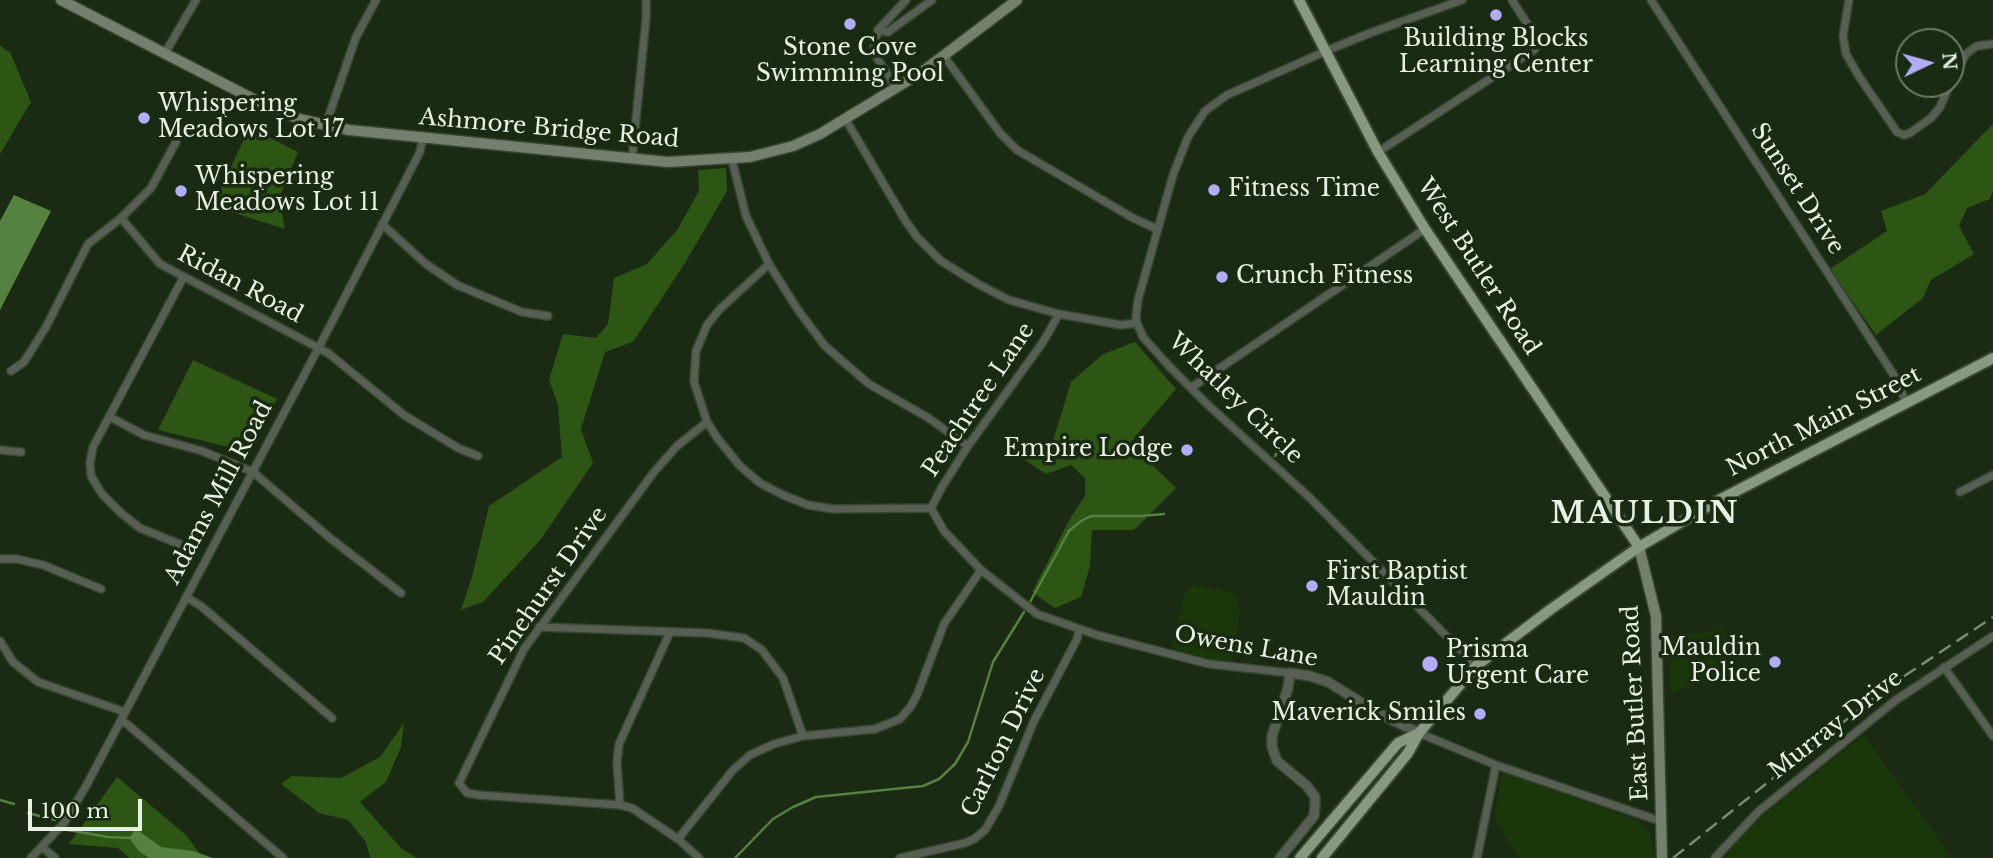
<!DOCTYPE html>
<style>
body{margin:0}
#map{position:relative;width:1993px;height:858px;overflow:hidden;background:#1a2a13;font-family:"Libre Baskerville",serif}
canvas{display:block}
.north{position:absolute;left:1895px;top:28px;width:70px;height:70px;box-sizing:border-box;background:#1a2a13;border:2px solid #6c7a66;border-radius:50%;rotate:85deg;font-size:19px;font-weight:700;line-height:28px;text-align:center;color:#e6f1e2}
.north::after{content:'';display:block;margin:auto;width:24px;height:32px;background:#b2adf9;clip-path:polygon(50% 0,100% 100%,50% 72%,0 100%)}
.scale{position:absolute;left:28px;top:799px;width:114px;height:32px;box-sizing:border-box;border:4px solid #e6f1e2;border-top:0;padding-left:9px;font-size:21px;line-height:24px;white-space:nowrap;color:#e6f1e2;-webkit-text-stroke:5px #1a2a13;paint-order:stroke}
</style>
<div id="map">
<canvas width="1993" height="858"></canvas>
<div class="north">N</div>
<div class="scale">100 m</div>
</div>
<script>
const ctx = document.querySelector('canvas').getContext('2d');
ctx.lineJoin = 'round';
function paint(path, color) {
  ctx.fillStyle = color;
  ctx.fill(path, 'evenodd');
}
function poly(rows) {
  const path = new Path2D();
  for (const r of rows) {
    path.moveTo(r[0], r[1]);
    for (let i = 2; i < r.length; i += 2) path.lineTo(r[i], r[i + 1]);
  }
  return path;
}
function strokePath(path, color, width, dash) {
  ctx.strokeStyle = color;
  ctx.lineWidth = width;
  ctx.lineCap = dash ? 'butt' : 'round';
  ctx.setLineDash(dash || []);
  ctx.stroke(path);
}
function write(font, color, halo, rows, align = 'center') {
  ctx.font = font + ' "Libre Baskerville",serif';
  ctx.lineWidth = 7;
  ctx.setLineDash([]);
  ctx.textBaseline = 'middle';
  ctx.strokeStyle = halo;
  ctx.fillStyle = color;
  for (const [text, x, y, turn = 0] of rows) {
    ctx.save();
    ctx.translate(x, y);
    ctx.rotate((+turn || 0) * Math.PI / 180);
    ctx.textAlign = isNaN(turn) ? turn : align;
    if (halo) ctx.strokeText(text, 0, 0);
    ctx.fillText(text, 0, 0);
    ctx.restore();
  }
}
paint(poly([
 [1192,585,1230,592,1237,597,1240,610,1232,662,1207,659,1171,647,1185,595],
 [1724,630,1724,673,1671,692,1671,636],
 [1864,735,1952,858,1723,858,1753,823],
 [1506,773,1641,822,1650,833,1654,858,1518,858,1494,817,1501,777]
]), '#1a3709');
paint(poly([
 [0,46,10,52,31,102,0,154],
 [1993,124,1993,191,1990,199,1967,208,1959,226,1974,254,1931,280,1923,298,1876,335,1830,269,1887,231,1881,211,1925,194],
 [250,127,298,152,279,198,285,229,212,206],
 [726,168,727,191,685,263,633,342,605,352,581,429,593,463,541,539,483,602,461,610,472,577,489,506,562,457,558,405,549,380,563,334,596,338,608,324,614,278,647,264,677,230,699,191,698,170],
 [1135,342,1176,389,1130,443,1176,488,1134,530,1092,530,1090,566,1081,597,1055,608,1032,592,1071,517,1085,496,1085,478,1071,465,1046,474,1025,460,1051,447,1071,382,1103,354],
 [193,360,277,399,249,452,158,430],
 [404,723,401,747,386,782,360,802,402,849,417,858,370,858,366,842,348,820,319,813,281,784,291,776,341,778,380,757],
 [117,777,186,835,203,858,130,858,118,848,69,844]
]), '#2d5615');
paint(poly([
 [14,195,51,211,0,310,0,221],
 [136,829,161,847,193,851,213,858,149,858,139,851,129,838]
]), '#558141');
strokePath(poly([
 [1275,456,1281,446],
 [1030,602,1069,531,1081,521,1091,516,1140,516,1164,514],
 [0,800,14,804],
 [28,813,55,820],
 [68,830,108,837,129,838],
 [735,858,773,819,793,807,816,797,923,786,939,779,955,764,968,742,993,662,1024,612]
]), '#558141', 2.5);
const minor = poly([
 [1462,0,1370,33,1326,51,1227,95,1205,111,1188,137,1173,175,1138,300,1136,316,1137,323,1143,337,1169,366,1207,404,1309,497,1476,666],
 [1651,0,1895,377,1906,402],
 [1849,0,1843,36,1846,54,1860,78,1897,132,1904,135,1910,133,1931,118,1940,107,1950,84],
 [878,30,888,32,932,0],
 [165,53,196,0],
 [944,56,1000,133,1017,150,1133,218,1157,229],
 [1951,81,1966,54,1977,46,1993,44],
 [896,88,877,58,874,47,878,30,906,0],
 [846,120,905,220,917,237,941,261,978,284,1009,300,1059,314,1121,325,1137,323],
 [326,124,356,37,376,0],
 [1378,152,1534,50,1537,43,1535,36,1512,0],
 [632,159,646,19,646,0],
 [732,160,746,216,769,264,798,310,825,346,869,384,927,417,968,446],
 [121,218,160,264,328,353,404,415,458,448,478,456],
 [382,224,426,264,457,285,522,312,548,316],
 [769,264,719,310,707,325,696,351,694,382,707,422,718,439,740,466,760,483,783,495,808,505,833,509,931,508],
 [183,278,93,447,90,463,91,476,102,494,121,513,140,528,189,548],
 [11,371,24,362,46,327,88,244,121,218,151,188,176,142],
 [1192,387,1425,229],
 [110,417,144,435,202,451,253,472,330,538,401,593],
 [0,450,21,452],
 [1960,492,1993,475],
 [931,508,944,531,981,570,1037,614,1097,635,1209,664,1290,673],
 [931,508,942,487,968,446,1043,342,1059,314],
 [0,559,17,559,43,565,101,589],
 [186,597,201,606,332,718],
 [539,627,707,633,744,638,762,650,783,678,803,736],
 [0,641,13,662,38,682,125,712],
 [1944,667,1993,736],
 [121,721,127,724,283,858],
 [1419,733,1496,765,1660,821],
 [620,805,617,762,619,744,670,632],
 [678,839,733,770,750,755,774,744,803,736,875,729,900,719,911,706,917,695,944,624,981,570],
 [42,847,55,858],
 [31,858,64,823,86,786,319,347,420,152,423,136],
 [699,858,678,839,632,808,620,805,479,795,467,793,459,783,524,649,654,472,677,446,707,422],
 [900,858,965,843,974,839,985,830,999,806,1034,721,1077,639,1079,630],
 [1477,858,1496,765],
 [1715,858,1759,811,1896,700,1993,636]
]);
const tertiary = poly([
 [1280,858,1314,816,1315,804,1315,797,1307,786,1277,761,1272,747,1272,736,1288,688,1290,673,1310,676,1328,682,1380,714,1419,733]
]);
const secondary = poly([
 [61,0,261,103,299,119,349,130,668,162,750,157,793,146,820,134,922,72,1017,0],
 [1639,547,1656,616,1662,858]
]);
const primary = poly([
 [1299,0,1378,152,1425,229,1639,547],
 [1300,858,1398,743,1419,733],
 [1322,858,1408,753,1419,733,1476,666,1551,609,1639,547,1717,501,1993,358]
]);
strokePath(minor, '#374630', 10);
strokePath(tertiary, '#374630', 12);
strokePath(secondary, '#374630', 13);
strokePath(primary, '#374630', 14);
strokePath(minor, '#575f53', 7);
strokePath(tertiary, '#575f53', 9);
strokePath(secondary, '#73806e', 10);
strokePath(primary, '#889982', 10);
strokePath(poly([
 [1673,858,1885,689,1993,617]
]), '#7c8976', 2.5, [14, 7]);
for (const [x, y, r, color] of [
 [1496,15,7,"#b2adf9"],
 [850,24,7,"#b2adf9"],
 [144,118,7,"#b2adf9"],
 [1214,190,7,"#b2adf9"],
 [181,191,7,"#b2adf9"],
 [1222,277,7,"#b2adf9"],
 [1187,450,7,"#b2adf9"],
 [1312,586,7,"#b2adf9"],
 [1775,662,7,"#b2adf9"],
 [1430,664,9,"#b2adf9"],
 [1480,714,7,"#b2adf9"]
]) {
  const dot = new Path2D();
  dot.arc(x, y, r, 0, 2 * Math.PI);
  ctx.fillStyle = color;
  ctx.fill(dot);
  strokePath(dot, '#1a2a13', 2.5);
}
write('23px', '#e6f1e2', '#1a2a13', [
 ["Building Blocks",1496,40,"center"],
 ["Learning Center",1496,66,"center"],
 ["Stone Cove",850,49,"center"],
 ["Swimming Pool",850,75,"center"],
 ["Whispering",158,105],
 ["Meadows Lot 17",158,131],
 ["Whispering",195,178],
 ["Meadows Lot 11",195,204],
 ["Fitness Time",1228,190],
 ["Crunch Fitness",1236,277],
 ["Empire Lodge",1173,450,"right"],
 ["First Baptist",1326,573],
 ["Mauldin",1326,599],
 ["Mauldin",1761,649,"right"],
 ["Police",1761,675,"right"],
 ["Prisma",1446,651],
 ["Urgent Care",1446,677],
 ["Maverick Smiles",1466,714,"right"]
], 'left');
write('23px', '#e6f1e2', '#1a2a13', [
 ["Ashmore Bridge Road",549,129,5],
 ["Sunset Drive",1797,189,57],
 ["West Butler Road",1478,267,57],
 ["Ridan Road",240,285,28],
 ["Whatley Circle",1235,399,44],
 ["Peachtree Lane",979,400,-56],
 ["North Main Street",1824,422,-27],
 ["Adams Mill Road",219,493,-62],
 ["Pinehurst Drive",549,586,-55],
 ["Owens Lane",1246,647,10],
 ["East Butler Road",1636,703,-93],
 ["Murray Drive",1836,725,-38],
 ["Carlton Drive",1004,743,-64]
]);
ctx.letterSpacing = '2px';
write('bold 30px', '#e6f1e2', '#1a2a13', [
 ["MAULDIN",1645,515]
]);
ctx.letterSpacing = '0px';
</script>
